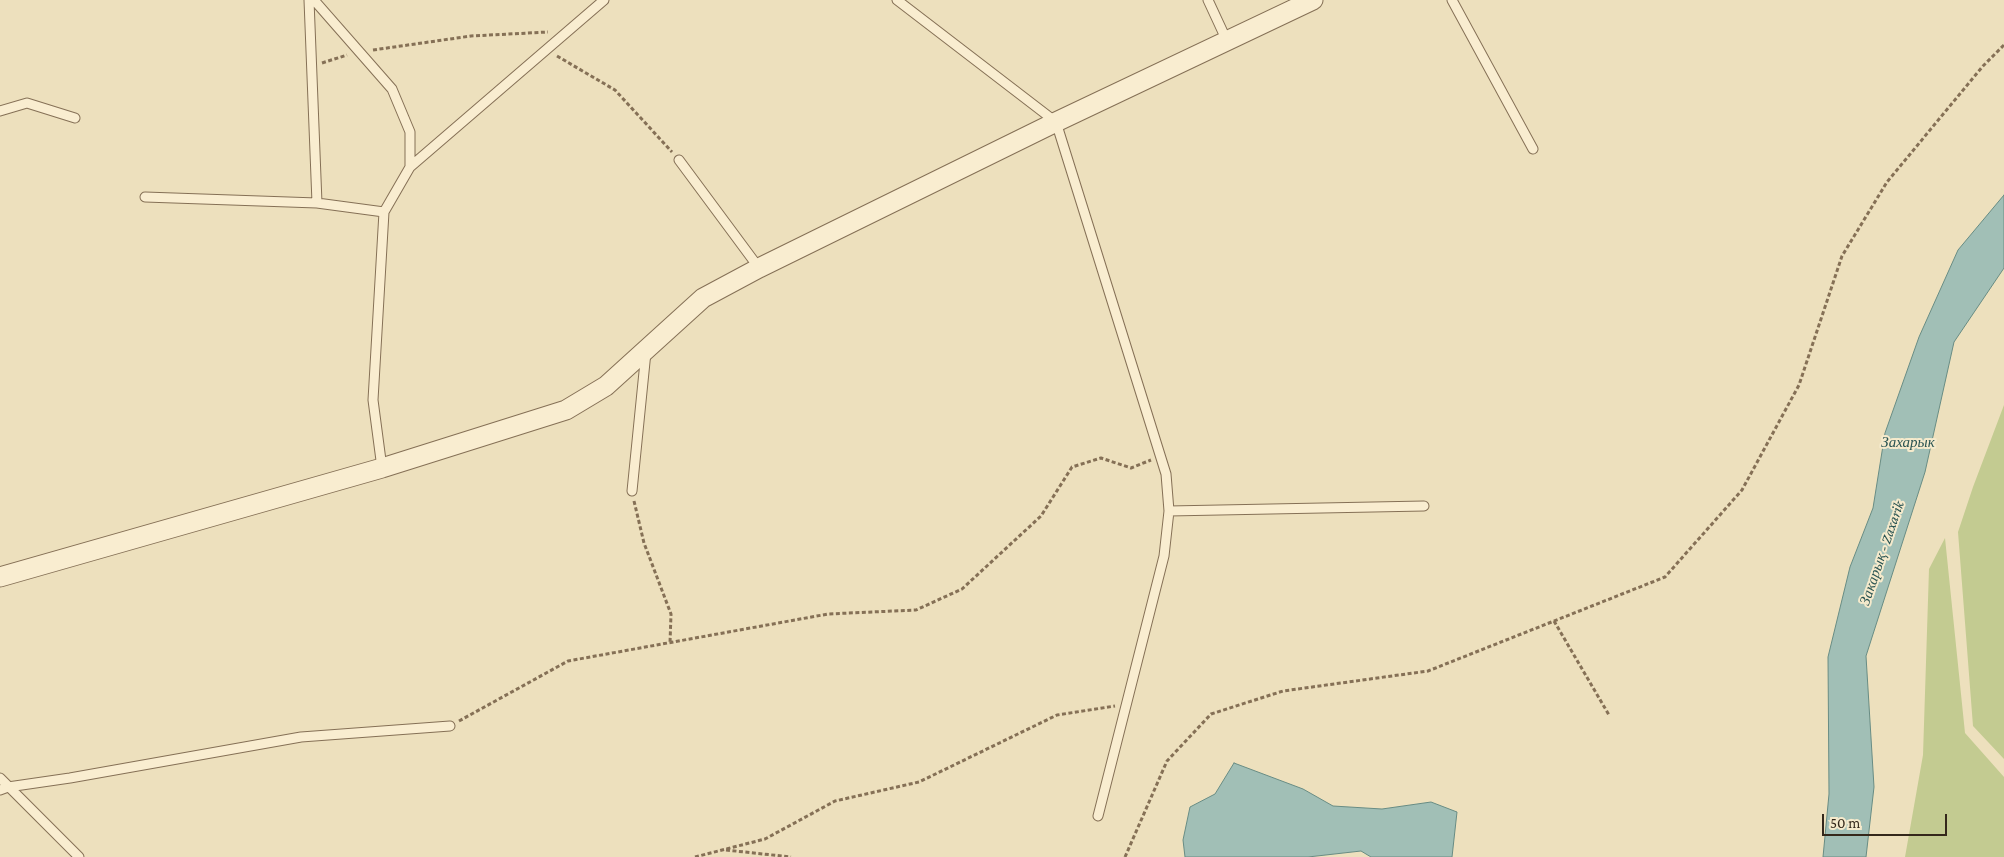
<!DOCTYPE html>
<meta charset="utf-8">
<style>
body{margin:0}
#map{position:relative;width:2004px;height:857px;overflow:hidden;background:#ede0bd;font-family:"Crimson Pro",serif}
canvas{display:block}
.scale{position:absolute;left:1822px;top:814px;width:125px;height:22px;box-sizing:border-box;border:2px solid #34281b;border-top:0;padding-left:6px;font-size:15px;line-height:18px;white-space:nowrap;color:#34281b;-webkit-text-stroke:4px #f5eacc;paint-order:stroke}
</style>
<div id="map">
<canvas width="2004" height="857"></canvas>
<div class="scale">50 m</div>
</div>
<script>
const ctx = document.querySelector('canvas').getContext('2d');
ctx.lineJoin = 'round';
function paint(path, color) {
  ctx.fillStyle = color;
  ctx.fill(path, 'evenodd');
}
function poly(rows) {
  const path = new Path2D();
  for (const r of rows) {
    path.moveTo(r[0], r[1]);
    for (let i = 2; i < r.length; i += 2) path.lineTo(r[i], r[i + 1]);
  }
  return path;
}
function strokePath(path, color, width, dash) {
  ctx.strokeStyle = color;
  ctx.lineWidth = width;
  ctx.lineCap = dash ? 'butt' : 'round';
  ctx.setLineDash(dash || []);
  ctx.stroke(path);
}
function write(font, color, halo, rows, align = 'center') {
  ctx.font = font + ' "Crimson Pro",serif';
  ctx.lineWidth = 4;
  ctx.setLineDash([]);
  ctx.textBaseline = 'middle';
  ctx.strokeStyle = halo;
  ctx.fillStyle = color;
  for (const [text, x, y, turn = 0] of rows) {
    ctx.save();
    ctx.translate(x, y);
    ctx.rotate((+turn || 0) * Math.PI / 180);
    ctx.textAlign = isNaN(turn) ? turn : align;
    if (halo) ctx.strokeText(text, 0, 0);
    ctx.fillText(text, 0, 0);
    ctx.restore();
  }
}
paint(poly([
 [2004,405,2004,759,1973,726,1958,532,1973,487],
 [1945,538,1965,733,2004,777,2004,857,1905,857,1923,755,1929,569]
]), '#c3cb91');
const water = poly([
 [2004,195,2004,268,1954,342,1925,472,1866,656,1874,787,1866,857,1823,857,1829,794,1828,657,1850,567,1873,508,1885,433,1919,337,1958,250,2004,195],
 [1234,763,1303,789,1333,806,1382,809,1431,802,1457,812,1452,857,1371,857,1361,851,1308,857,1185,857,1183,840,1190,807,1215,794,1234,763]
]);
paint(water, '#a1bfb6');
strokePath(water, '#688c84', 1);
const service = poly([
 [309,0,317,203],
 [314,0,392,89,410,132,410,167],
 [897,0,1056,122,1166,474,1169,511,1164,556,1098,816],
 [1208,0,1227,41],
 [1452,0,1533,149],
 [0,111,27,103,75,118],
 [679,160,759,268],
 [145,197,317,203,384,212,373,400,382,468],
 [384,212,410,167,604,0],
 [632,491,646,352],
 [1169,511,1424,506],
 [0,778,79,857],
 [0,790,8,787,70,778,301,737,450,726]
]);
const minor = poly([
 [0,577,382,468,566,410,606,386,703,298,759,268,1056,122,1313,0]
]);
strokePath(service, '#857056', 11);
strokePath(minor, '#857056', 21);
strokePath(poly([
 [373,50,471,36,548,32],
 [557,56,615,90,672,152],
 [322,63,347,55],
 [634,501,644,543,671,614,670,643],
 [1554,621,1609,715],
 [459,721,568,661,828,614,916,610,962,589,1041,516,1072,467,1101,458,1131,468,1151,460],
 [726,850,791,857],
 [695,857,765,839,835,801,919,782,1057,715,1115,706],
 [1125,857,1167,761,1211,714,1283,691,1428,671,1665,577,1742,490,1799,385,1842,256,1887,182,1983,66,2004,45]
]), '#857056', 3, [4, 2.5]);
strokePath(service, '#f9edd0', 9);
strokePath(minor, '#f9edd0', 19);
write('italic 15px', '#2a5452', '#f5eacc', [
 ["Захарык",1908,442],
 ["Закарық - Zaxarik",1882,553,-71]
]);
</script>
